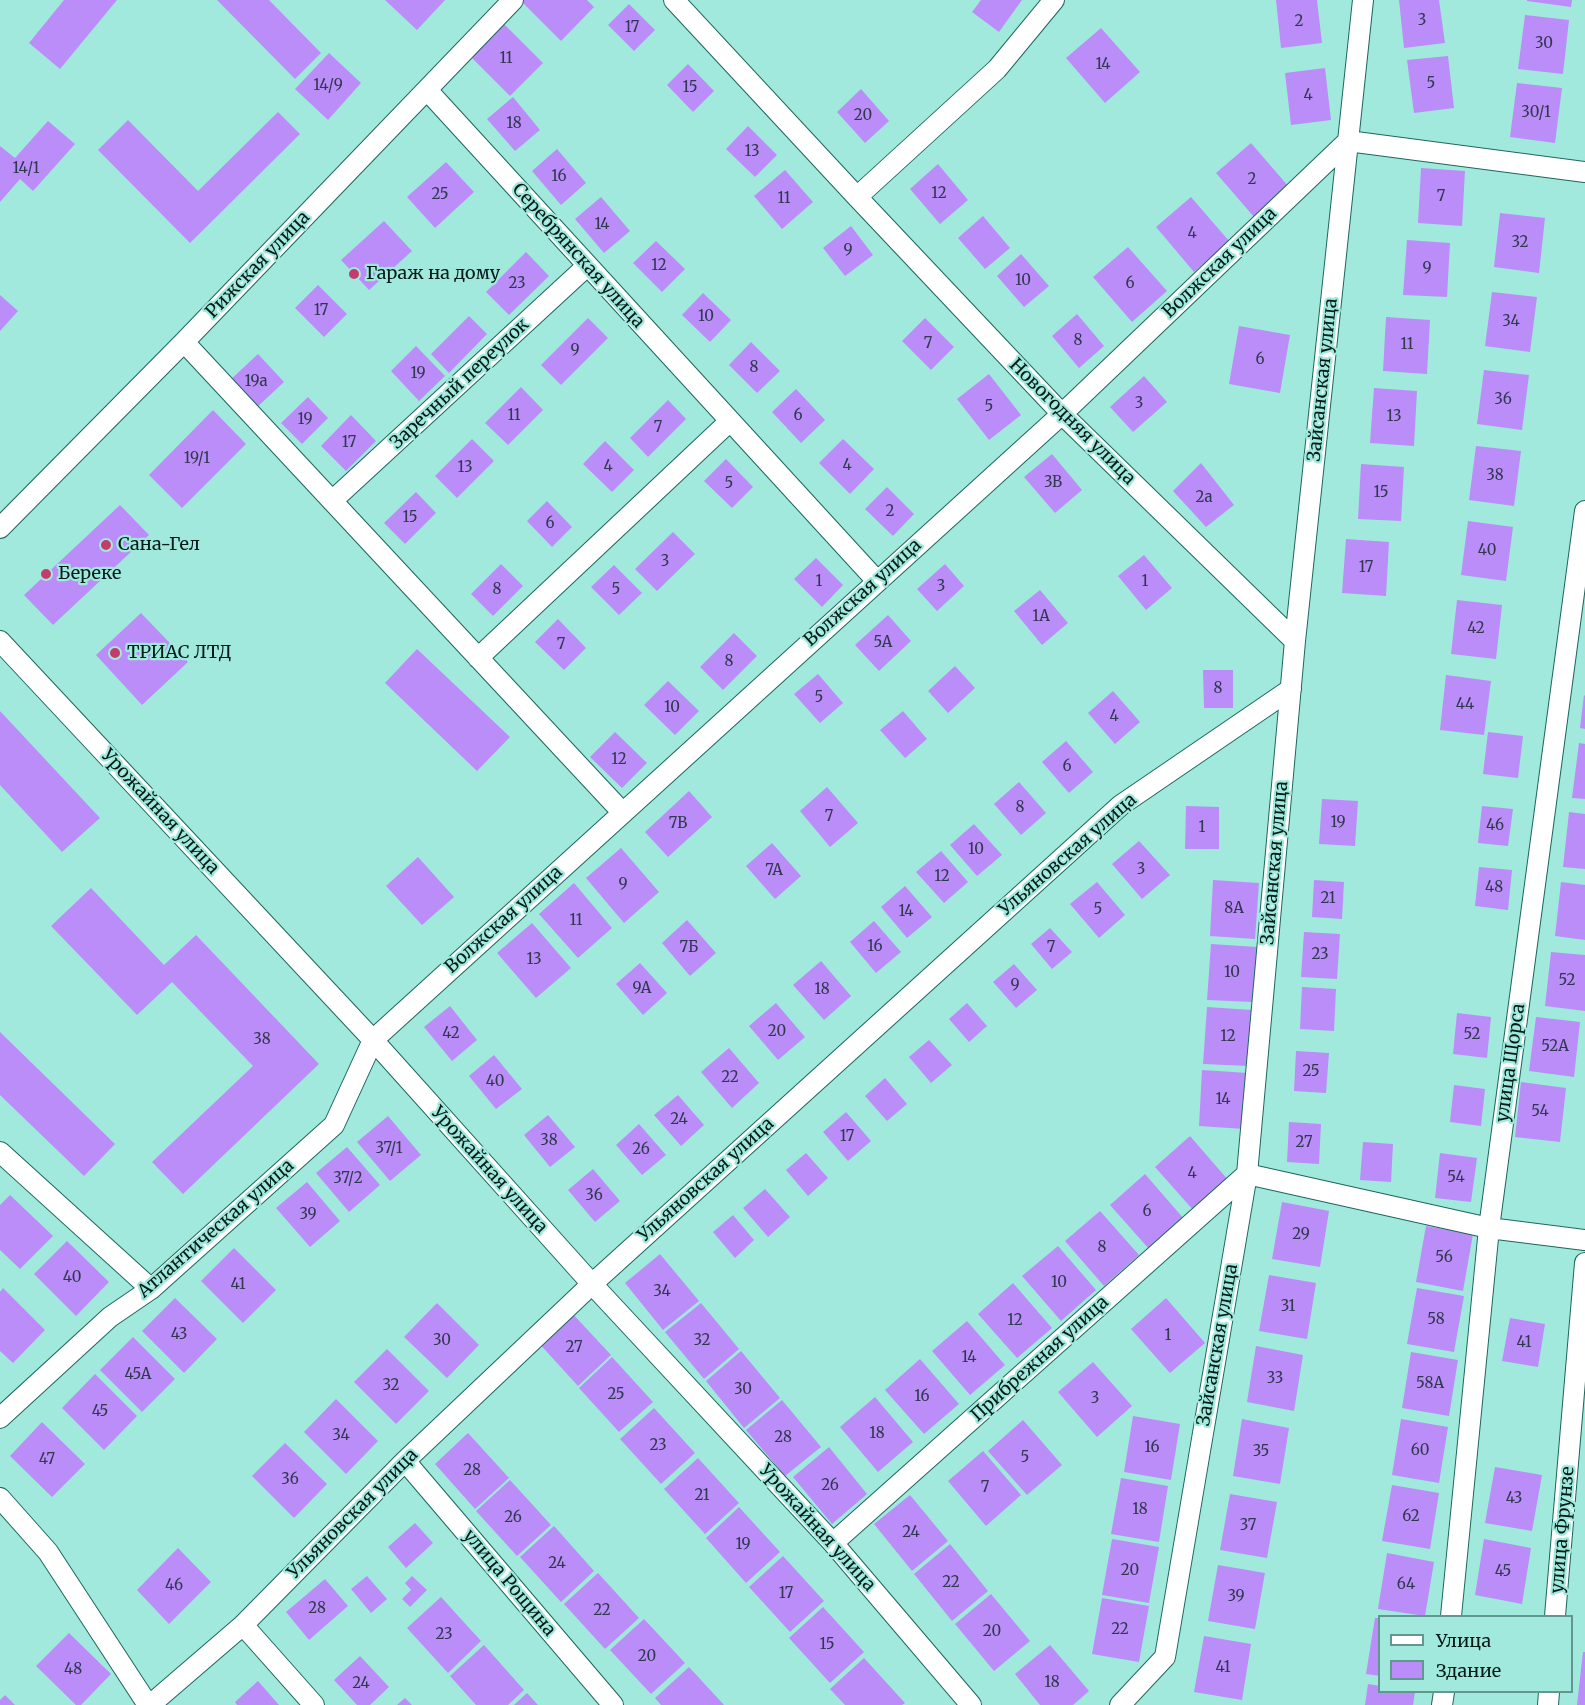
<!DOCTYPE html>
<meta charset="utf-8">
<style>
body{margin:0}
#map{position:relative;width:1585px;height:1705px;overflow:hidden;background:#a2e9dd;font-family:Merriweather,serif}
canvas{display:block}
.legend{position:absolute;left:1378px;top:1615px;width:195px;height:78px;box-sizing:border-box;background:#a2e9dd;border:2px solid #61978e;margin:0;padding:8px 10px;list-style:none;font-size:18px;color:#001b17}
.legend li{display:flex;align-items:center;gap:12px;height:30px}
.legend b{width:30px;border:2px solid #61978e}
</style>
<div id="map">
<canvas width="1585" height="1705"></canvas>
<ul class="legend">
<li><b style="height:8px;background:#fff"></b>Улица</li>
<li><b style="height:16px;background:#bb8df8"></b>Здание</li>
</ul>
</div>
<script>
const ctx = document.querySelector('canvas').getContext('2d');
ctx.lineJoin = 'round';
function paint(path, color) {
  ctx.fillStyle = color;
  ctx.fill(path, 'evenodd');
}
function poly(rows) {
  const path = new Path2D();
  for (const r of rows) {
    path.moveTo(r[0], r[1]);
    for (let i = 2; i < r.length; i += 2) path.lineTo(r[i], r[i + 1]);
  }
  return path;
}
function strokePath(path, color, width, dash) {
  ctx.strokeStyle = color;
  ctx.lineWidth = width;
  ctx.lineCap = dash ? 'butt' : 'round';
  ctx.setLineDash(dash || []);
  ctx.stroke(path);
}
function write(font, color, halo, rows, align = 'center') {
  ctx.font = font + ' Merriweather,serif';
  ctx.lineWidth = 4.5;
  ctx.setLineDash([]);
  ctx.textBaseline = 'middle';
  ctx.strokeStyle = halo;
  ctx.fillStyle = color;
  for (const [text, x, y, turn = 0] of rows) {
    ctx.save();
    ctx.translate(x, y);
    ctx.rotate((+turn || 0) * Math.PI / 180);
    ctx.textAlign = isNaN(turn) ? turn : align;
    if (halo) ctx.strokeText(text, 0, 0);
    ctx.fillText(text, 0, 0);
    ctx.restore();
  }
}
paint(poly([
 [64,0,117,0,60,69,29,43],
 [217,0,269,0,321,53,295,79],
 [385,0,445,0,417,30],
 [520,0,587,0,594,7,561,41],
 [981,0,1022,0,999,32,972,12],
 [1276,0,1317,0,1322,43,1281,48],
 [1399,0,1439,0,1445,43,1404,48],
 [1527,0,1572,0,1571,7,1527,1],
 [629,4,655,30,634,51,608,25],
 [1525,15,1569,20,1563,74,1518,69],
 [501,21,543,63,510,96,468,54],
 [1101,28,1140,72,1105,103,1066,58],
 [329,53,361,83,328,120,295,89],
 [1448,56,1454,108,1414,113,1407,60],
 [688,64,714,91,693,112,667,85],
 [1325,68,1331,120,1291,125,1285,73],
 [1517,83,1562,88,1555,143,1510,137],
 [861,89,889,121,865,143,837,112],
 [513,97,540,130,515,151,487,119],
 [278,112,300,134,190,243,98,150,128,120,198,191],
 [48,121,75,144,33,191,20,179,0,202,0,146,15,158],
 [748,126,777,155,755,177,726,149],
 [1251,143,1289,187,1254,217,1216,173],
 [557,149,586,183,561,205,532,171],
 [446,162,474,192,435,228,407,197],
 [938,164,968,200,940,224,910,189],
 [1421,168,1465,171,1462,226,1418,223],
 [785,170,813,202,782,229,754,196],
 [601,197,630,231,604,253,575,219],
 [1191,197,1229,241,1194,272,1156,227],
 [1500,213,1545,218,1539,273,1494,267],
 [983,216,1010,248,985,269,958,238],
 [384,221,412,251,369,290,341,260],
 [851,226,873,255,845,276,823,248],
 [1407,240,1450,243,1447,297,1403,295],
 [656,241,685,269,662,292,633,263],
 [1128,247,1167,291,1132,322,1093,277],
 [526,252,549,276,509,315,486,292],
 [1021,254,1049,286,1024,307,997,276],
 [318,285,347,314,324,337,295,308],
 [1492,292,1537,297,1530,352,1485,346],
 [703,293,731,320,710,342,682,315],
 [0,295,18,311,0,331],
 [1077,314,1104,346,1079,368,1052,336],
 [469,316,487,334,449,373,431,354],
 [1386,317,1430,320,1427,374,1383,371],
 [588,318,608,338,561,385,541,365],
 [925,318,954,347,931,370,902,341],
 [1239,326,1290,335,1280,393,1229,384],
 [751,342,780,371,757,393,729,365],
 [416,346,445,376,419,401,391,371],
 [258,354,284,382,254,410,228,382],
 [1484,370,1529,375,1522,430,1477,424],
 [989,374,1021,415,989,440,957,399],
 [1144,376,1167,402,1133,432,1110,407],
 [521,387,543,410,508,445,485,423],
 [1374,388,1417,391,1414,446,1370,443],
 [796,389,825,420,801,443,772,412],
 [308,397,328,418,302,444,281,423],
 [668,400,686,419,648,457,630,438],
 [213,410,246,444,182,508,149,475],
 [351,415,376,441,346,471,321,446],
 [472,439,494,461,457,498,435,476],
 [843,439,874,469,850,494,819,463],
 [605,441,634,470,612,492,583,464],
 [1476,446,1521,451,1514,506,1469,500],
 [1052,454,1082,490,1055,513,1024,477],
 [726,459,753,487,732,508,704,481],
 [1201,463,1234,505,1206,527,1173,491],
 [1361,464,1404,467,1401,521,1358,519],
 [887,487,914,514,893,536,865,509],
 [416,492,436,513,405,544,384,523],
 [547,501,572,527,552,547,527,521],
 [120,505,149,535,53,625,24,595],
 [1468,521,1513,527,1506,581,1461,575],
 [673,532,695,554,657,591,635,569],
 [1346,539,1389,542,1386,596,1342,593],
 [1144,555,1172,588,1146,610,1118,576],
 [816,558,843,585,822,607,794,579],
 [501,564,523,586,493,616,471,594],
 [945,564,964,586,937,611,917,589],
 [614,565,642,593,619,615,591,587],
 [1040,590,1068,623,1042,645,1014,611],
 [1457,600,1502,605,1496,659,1451,654],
 [141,613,188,662,142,705,96,655],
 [888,615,911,641,879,671,855,645],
 [558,619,586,648,564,670,535,642],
 [734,633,757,656,723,690,700,667],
 [417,649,510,737,477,771,385,683],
 [955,666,975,688,948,713,928,691],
 [1203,670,1233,670,1233,708,1204,708],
 [818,674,843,703,820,723,794,694],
 [1446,675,1491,681,1484,735,1440,730],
 [668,681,699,711,675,735,644,705],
 [1113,691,1140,722,1115,744,1088,713],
 [1584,695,1585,696,1585,729,1580,728],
 [0,711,100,818,62,852,0,785],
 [903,711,927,739,905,758,880,730],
 [615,732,647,763,622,788,590,757],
 [1488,732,1523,736,1518,778,1483,774],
 [1066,741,1093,772,1069,793,1042,762],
 [1579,743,1585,744,1585,799,1572,798],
 [1019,782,1046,813,1021,835,994,804],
 [827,787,858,823,830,847,800,811],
 [689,791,712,817,668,857,645,832],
 [1322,799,1358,801,1355,846,1319,844],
 [1186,806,1219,807,1219,849,1185,849],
 [1482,806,1513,809,1508,846,1478,843],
 [1569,812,1585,814,1585,869,1563,867],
 [974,824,1002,855,977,876,950,845],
 [1139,841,1170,875,1142,899,1112,864],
 [772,843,801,876,775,899,746,866],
 [621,848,659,892,624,923,586,878],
 [941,851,968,882,944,903,916,872],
 [418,857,454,897,422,925,386,886],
 [1479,867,1512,870,1508,910,1475,906],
 [1213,880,1259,883,1255,939,1210,936],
 [1314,880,1344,882,1342,919,1312,917],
 [1097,882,1125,915,1099,938,1070,904],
 [1561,882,1585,885,1585,940,1555,936],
 [574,883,612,928,578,958,539,914],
 [905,886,932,917,907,938,881,907],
 [91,888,164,965,196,935,319,1064,183,1194,152,1162,253,1066,172,982,137,1015,51,926],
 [687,920,716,953,690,976,662,943],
 [874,921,901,952,876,973,850,942],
 [532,923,571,968,536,998,497,953],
 [1050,928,1072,952,1052,969,1031,944],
 [1304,932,1340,934,1337,979,1301,977],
 [1211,944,1257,947,1253,1002,1207,1000],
 [1551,952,1585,955,1585,1011,1545,1006],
 [821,961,851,996,824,1020,793,985],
 [640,963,667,993,643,1015,616,984],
 [1014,964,1037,990,1016,1008,993,982],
 [1302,987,1336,989,1334,1031,1300,1029],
 [776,1003,805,1037,778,1060,749,1026],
 [967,1003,987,1026,969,1042,949,1019],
 [450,1006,477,1040,452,1061,424,1027],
 [1207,1007,1252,1010,1249,1066,1203,1064],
 [1457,1013,1491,1017,1487,1058,1453,1054],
 [1536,1017,1580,1022,1574,1077,1529,1071],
 [0,1032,115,1144,84,1176,0,1095],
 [929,1040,952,1065,931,1083,909,1057],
 [729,1048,759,1083,732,1108,701,1072],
 [1296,1051,1329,1053,1326,1093,1294,1091],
 [494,1055,522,1089,496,1109,469,1076],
 [1202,1070,1248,1073,1244,1129,1199,1126],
 [885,1078,907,1104,887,1121,865,1096],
 [1521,1082,1566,1088,1560,1142,1515,1137],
 [1454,1085,1485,1089,1481,1126,1450,1122],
 [678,1095,704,1125,681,1146,654,1115],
 [846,1112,871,1141,848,1161,823,1132],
 [548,1115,575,1147,550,1167,524,1135],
 [388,1116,421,1155,390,1181,357,1142],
 [1289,1122,1321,1124,1319,1164,1287,1162],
 [639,1124,666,1155,642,1175,616,1145],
 [1190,1136,1229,1181,1194,1211,1155,1167],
 [1363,1142,1393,1144,1391,1182,1360,1180],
 [347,1147,380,1185,349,1212,316,1173],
 [806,1153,828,1178,808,1196,786,1170],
 [1440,1153,1477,1158,1471,1202,1435,1198],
 [593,1169,620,1201,595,1222,568,1190],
 [1145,1174,1184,1219,1149,1249,1110,1205],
 [307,1182,340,1221,310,1247,276,1208],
 [765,1189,790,1217,768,1237,743,1208],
 [10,1195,53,1236,20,1269,0,1250,0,1205],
 [1282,1202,1329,1211,1320,1267,1272,1259],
 [1100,1211,1139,1255,1104,1286,1065,1241],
 [733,1215,754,1240,735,1258,713,1232],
 [1426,1226,1473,1234,1463,1291,1416,1282],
 [67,1241,109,1282,76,1316,34,1274],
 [1058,1246,1096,1290,1061,1321,1022,1276],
 [234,1248,276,1290,243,1323,201,1281],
 [660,1254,699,1301,663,1330,625,1283],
 [1269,1275,1316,1283,1307,1339,1259,1331],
 [1013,1283,1052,1328,1017,1358,978,1314],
 [3,1288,45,1330,13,1363,0,1351,0,1292],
 [1417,1288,1464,1296,1454,1352,1407,1344],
 [175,1298,217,1339,184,1373,142,1331],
 [1166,1298,1205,1343,1170,1373,1131,1329],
 [437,1303,479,1345,447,1378,404,1337],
 [701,1303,739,1349,704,1379,665,1332],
 [570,1311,611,1355,578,1386,537,1341],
 [1510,1318,1545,1324,1538,1367,1502,1361],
 [967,1321,1005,1365,970,1395,932,1351],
 [133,1337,175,1379,142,1412,100,1370],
 [1256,1346,1303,1355,1294,1411,1247,1402],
 [387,1349,429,1391,396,1424,354,1382],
 [741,1351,780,1398,744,1428,706,1381],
 [1411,1352,1458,1360,1449,1416,1402,1408],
 [612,1357,653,1402,619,1432,579,1388],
 [920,1359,959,1404,924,1434,885,1390],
 [1093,1362,1132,1406,1097,1437,1058,1392],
 [95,1374,137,1416,104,1450,62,1408],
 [875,1397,913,1442,878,1472,840,1427],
 [336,1399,378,1441,346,1474,304,1432],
 [782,1400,821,1447,785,1476,746,1430],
 [654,1408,695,1453,661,1484,620,1439],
 [1133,1416,1180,1424,1171,1480,1124,1472],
 [1242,1419,1289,1428,1280,1484,1233,1476],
 [1401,1419,1448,1427,1439,1483,1392,1475],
 [1023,1420,1062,1465,1027,1495,988,1451],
 [42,1422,85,1464,52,1497,10,1456],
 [468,1433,509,1478,475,1509,435,1464],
 [285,1443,327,1484,294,1518,252,1476],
 [829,1447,867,1494,832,1524,793,1477],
 [983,1451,1021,1495,986,1526,948,1481],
 [698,1458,739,1503,705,1534,664,1489],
 [1495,1467,1542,1475,1532,1531,1485,1523],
 [1121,1478,1168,1486,1159,1542,1111,1534],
 [510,1480,551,1525,517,1556,476,1511],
 [1392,1485,1439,1493,1430,1549,1382,1541],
 [1230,1494,1277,1502,1267,1558,1220,1550],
 [910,1495,948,1541,912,1571,874,1524],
 [739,1507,780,1552,746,1583,706,1538],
 [415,1523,433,1543,406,1568,388,1547],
 [554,1526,594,1571,561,1602,520,1557],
 [1112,1539,1159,1547,1149,1603,1102,1595],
 [1484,1539,1531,1548,1522,1604,1475,1595],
 [950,1544,988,1591,952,1621,914,1574],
 [178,1548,211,1582,169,1624,137,1590],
 [1387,1553,1434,1562,1425,1616,1378,1609],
 [783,1556,824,1601,790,1632,749,1587],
 [1218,1565,1265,1573,1255,1629,1208,1621],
 [598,1573,639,1618,605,1649,564,1604],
 [367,1576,387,1599,371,1613,351,1589],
 [412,1576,427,1590,410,1607,402,1599,411,1590,405,1583],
 [325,1579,348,1606,309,1640,286,1612],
 [991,1594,1030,1641,994,1671,955,1624],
 [441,1597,481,1641,448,1673,407,1628],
 [1102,1598,1149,1606,1139,1662,1092,1654],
 [823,1607,864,1652,830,1683,789,1638],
 [1375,1618,1380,1618,1380,1676,1366,1674],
 [644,1619,685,1663,651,1694,610,1650],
 [69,1633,111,1674,81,1705,76,1705,36,1666],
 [1204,1636,1251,1644,1242,1700,1194,1692],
 [484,1645,524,1690,508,1705,476,1705,450,1676],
 [1050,1645,1089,1691,1073,1705,1040,1705,1015,1674],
 [1583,1652,1585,1652,1585,1705,1577,1705],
 [360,1656,389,1687,370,1705,357,1705,334,1680],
 [864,1658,905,1703,902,1705,845,1705,830,1689],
 [689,1667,724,1705,661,1705,655,1698],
 [258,1681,279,1705,237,1705,235,1702],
 [1368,1684,1380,1686,1380,1692,1415,1692,1413,1705,1365,1705],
 [527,1693,538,1705,514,1705],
 [5,1695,15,1705,0,1705,0,1700],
 [405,1698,412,1705,397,1705]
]), '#bb8df8');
const street = poly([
 [674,0,857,197,1062,414,1295,641],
 [427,90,877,581],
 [857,197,997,69,1054,0],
 [184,342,622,812],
 [332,501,587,266],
 [0,528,184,342,513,0],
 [0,641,373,1040,592,1284,833,1543,971,1705],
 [478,658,730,421],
 [0,1152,151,1289],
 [0,1418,110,1317,151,1289,334,1125,373,1040,1062,414,1348,141,1585,172],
 [405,1461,613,1705],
 [0,1498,48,1552,148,1705],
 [833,1543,1247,1174,1489,1228,1585,1240],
 [1451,1616,1489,1228,1585,511],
 [1555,1616,1585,1263],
 [243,1625,314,1705],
 [150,1705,243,1625,405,1461,592,1284,1121,805,1291,689],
 [1120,1705,1165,1657,1247,1174,1295,641,1363,0],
 [1442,1705,1444,1692],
 [1548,1705,1549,1692]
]);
strokePath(street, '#1c675d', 22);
strokePath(street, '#fff', 20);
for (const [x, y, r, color] of [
 [354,274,6,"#c63b6e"],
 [106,545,6,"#c63b6e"],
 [46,574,6,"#c63b6e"],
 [115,653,6,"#c63b6e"]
]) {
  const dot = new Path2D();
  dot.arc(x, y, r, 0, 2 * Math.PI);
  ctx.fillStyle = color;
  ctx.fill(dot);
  strokePath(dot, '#a2e9dd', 2);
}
write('15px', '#2f384f', null, [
 ["3",1422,21],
 ["2",1299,22],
 ["17",632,28],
 ["30",1544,44],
 ["11",506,59],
 ["14",1103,65],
 ["5",1431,84],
 ["14/9",328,86],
 ["15",690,88],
 ["4",1308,96],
 ["30/1",1536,113],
 ["20",863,116],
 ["18",514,124],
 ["13",752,152],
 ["14/1",26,169],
 ["16",559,177],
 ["2",1252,180],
 ["12",939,194],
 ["25",440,195],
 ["7",1441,197],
 ["11",784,199],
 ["14",602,225],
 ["4",1192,234],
 ["32",1520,243],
 ["9",848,251],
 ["12",659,266],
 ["9",1427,269],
 ["10",1023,281],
 ["23",517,284],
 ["6",1130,284],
 ["17",321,311],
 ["10",706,317],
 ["34",1511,322],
 ["8",1078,341],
 ["7",928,344],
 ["11",1407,345],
 ["9",575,351],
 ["6",1260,360],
 ["8",754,368],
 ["19",418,374],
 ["19a",256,382],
 ["36",1503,400],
 ["3",1139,404],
 ["5",989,407],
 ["11",514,416],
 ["6",798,416],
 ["13",1394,417],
 ["19",305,420],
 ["7",658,428],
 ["17",349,443],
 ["19/1",197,459],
 ["4",847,466],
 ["4",608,467],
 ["13",465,468],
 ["38",1495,476],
 ["3В",1053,483],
 ["5",729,484],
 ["15",1381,493],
 ["2a",1204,498],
 ["2",890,512],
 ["15",410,518],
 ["6",550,524],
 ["40",1487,551],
 ["3",665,562],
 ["17",1366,568],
 ["1",819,582],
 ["1",1145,582],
 ["3",941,587],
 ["8",497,590],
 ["5",616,590],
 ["1А",1041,617],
 ["42",1476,629],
 ["5А",883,643],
 ["7",561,645],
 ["8",729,662],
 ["8",1218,689],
 ["5",819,698],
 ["44",1465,705],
 ["10",672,708],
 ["4",1114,717],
 ["12",619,760],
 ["6",1067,767],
 ["8",1020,808],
 ["7",829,817],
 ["19",1338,823],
 ["7В",678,824],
 ["46",1495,826],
 ["1",1202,828],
 ["10",976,850],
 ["3",1141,870],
 ["7А",774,871],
 ["12",942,877],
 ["9",623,885],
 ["48",1494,888],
 ["21",1328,899],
 ["8А",1234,909],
 ["5",1098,910],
 ["14",906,912],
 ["11",576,921],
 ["16",875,947],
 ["7Б",689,948],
 ["7",1051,948],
 ["23",1320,955],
 ["13",534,960],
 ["10",1232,973],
 ["52",1567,981],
 ["9",1015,986],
 ["9А",642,989],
 ["18",822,990],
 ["20",777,1032],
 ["42",451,1034],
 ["52",1472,1035],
 ["12",1228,1037],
 ["38",262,1040],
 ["52А",1555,1047],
 ["25",1311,1072],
 ["22",730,1078],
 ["40",495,1082],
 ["14",1223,1100],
 ["54",1540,1112],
 ["24",679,1120],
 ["17",847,1137],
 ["38",549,1141],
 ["27",1304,1143],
 ["37/1",389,1149],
 ["26",641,1150],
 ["4",1192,1174],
 ["54",1456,1178],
 ["37/2",348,1179],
 ["36",594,1196],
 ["6",1147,1212],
 ["39",308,1215],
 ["29",1301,1235],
 ["8",1102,1248],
 ["56",1444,1258],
 ["40",72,1278],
 ["10",1059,1283],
 ["41",238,1285],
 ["34",662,1292],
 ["31",1288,1307],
 ["58",1436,1320],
 ["12",1015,1321],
 ["43",179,1335],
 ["1",1168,1336],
 ["30",442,1341],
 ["32",702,1341],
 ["41",1524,1343],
 ["27",574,1348],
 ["14",969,1358],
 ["45А",138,1375],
 ["33",1275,1379],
 ["58А",1430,1384],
 ["32",391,1386],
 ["30",743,1390],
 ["25",616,1395],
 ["16",922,1397],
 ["3",1095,1399],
 ["45",100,1412],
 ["18",877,1434],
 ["34",341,1436],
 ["28",783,1438],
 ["23",658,1446],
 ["16",1152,1448],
 ["60",1420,1451],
 ["35",1261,1452],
 ["5",1025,1458],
 ["47",47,1460],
 ["28",472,1471],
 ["36",290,1480],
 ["26",830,1486],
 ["7",985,1488],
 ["21",702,1496],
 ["43",1514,1499],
 ["18",1140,1510],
 ["62",1411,1517],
 ["26",513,1518],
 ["37",1248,1526],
 ["24",911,1533],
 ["19",743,1545],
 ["24",557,1564],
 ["20",1130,1571],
 ["45",1503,1572],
 ["22",951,1583],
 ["64",1406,1585],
 ["46",174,1586],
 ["17",786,1594],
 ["39",1236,1597],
 ["28",317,1609],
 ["22",602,1611],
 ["22",1120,1630],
 ["20",992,1632],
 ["23",444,1635],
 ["15",827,1645],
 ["20",647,1657],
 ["41",1223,1668],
 ["48",73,1670],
 ["18",1052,1683],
 ["24",361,1684]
]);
write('18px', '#001b17', '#a2e9dd', [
 ["Серебрянская улица",578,256,48],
 ["Волжская улица",1220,263,-44],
 ["Рижская улица",258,265,-46],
 ["Зайсанская улица",1323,380,-84],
 ["Заречный переулок",460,384,-43],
 ["Новогодняя улица",1072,422,45],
 ["Волжская улица",863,593,-42],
 ["Урожайная улица",160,812,47],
 ["Ульяновская улица",1068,855,-41],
 ["Зайсанская улица",1275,863,-85],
 ["Волжская улица",504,920,-42],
 ["улица Щорса",1511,1063,-82],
 ["Урожайная улица",489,1170,48],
 ["Ульяновская улица",706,1180,-42],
 ["Атлантическая улица",216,1229,-41],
 ["Зайсанская улица",1218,1345,-80],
 ["Прибрежная улица",1040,1359,-42],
 ["Ульяновская улица",353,1514,-45],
 ["Урожайная улица",817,1528,48],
 ["улица Фрунзе",1563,1530,-85],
 ["улица Рощина",509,1583,50]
]);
write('18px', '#001b17', '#a2e9dd', [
 ["Гараж на дому",366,274],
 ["Сана-Гел",118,545],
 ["Береке",58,574],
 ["ТРИАС ЛТД",127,653]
], 'left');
</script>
